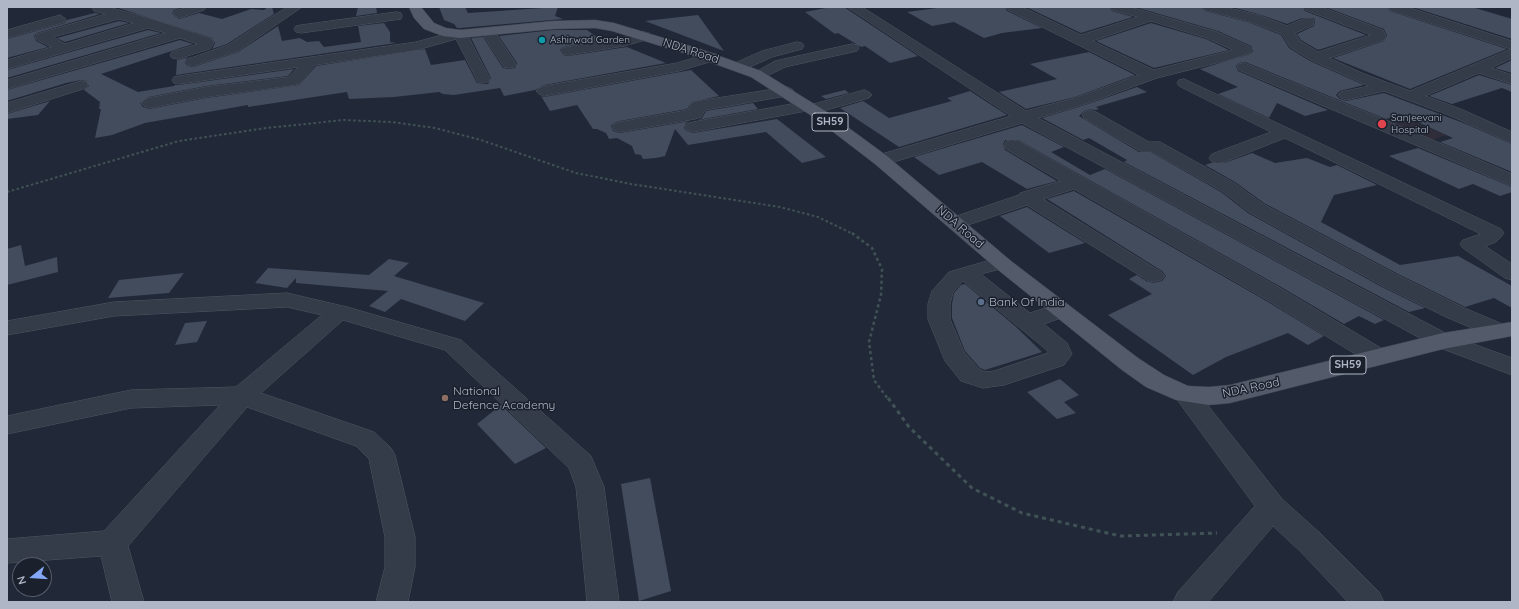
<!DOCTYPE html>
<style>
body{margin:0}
#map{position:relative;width:1519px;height:609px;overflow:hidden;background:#212938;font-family:Quicksand,sans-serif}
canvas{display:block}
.frame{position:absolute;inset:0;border:8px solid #afb6c5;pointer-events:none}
.north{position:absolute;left:12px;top:557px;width:40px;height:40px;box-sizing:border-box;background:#1a212d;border:1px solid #565d6a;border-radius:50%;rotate:253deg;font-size:11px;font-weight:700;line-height:16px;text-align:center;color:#afb6c5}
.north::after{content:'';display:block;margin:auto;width:14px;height:18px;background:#84a8f6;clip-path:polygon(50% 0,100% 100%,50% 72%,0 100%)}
</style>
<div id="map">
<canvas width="1519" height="609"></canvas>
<div class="frame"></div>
<div class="north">N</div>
</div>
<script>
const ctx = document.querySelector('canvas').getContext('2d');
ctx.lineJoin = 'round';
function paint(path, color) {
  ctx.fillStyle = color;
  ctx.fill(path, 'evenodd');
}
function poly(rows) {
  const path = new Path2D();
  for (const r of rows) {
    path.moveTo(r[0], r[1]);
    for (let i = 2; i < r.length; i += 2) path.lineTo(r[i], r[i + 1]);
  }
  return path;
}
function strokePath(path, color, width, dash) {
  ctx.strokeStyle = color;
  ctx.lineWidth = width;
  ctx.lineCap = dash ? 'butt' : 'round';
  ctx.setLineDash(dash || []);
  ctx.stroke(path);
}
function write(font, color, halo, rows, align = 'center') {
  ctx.font = font + ' Quicksand,sans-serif';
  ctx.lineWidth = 3;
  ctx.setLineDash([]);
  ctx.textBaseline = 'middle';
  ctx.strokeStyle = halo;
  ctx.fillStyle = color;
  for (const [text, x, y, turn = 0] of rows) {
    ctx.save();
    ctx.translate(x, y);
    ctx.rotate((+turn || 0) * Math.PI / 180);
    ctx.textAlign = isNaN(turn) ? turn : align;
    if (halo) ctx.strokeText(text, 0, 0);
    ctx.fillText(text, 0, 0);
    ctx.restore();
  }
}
paint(poly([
 [1401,116,1446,135,1428,142,1383,122]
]), '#2f2d3a');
paint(poly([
 [115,7,176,7,180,8,174,10,172,14,179,19,199,13,222,19,251,9,264,10,268,7,272,7,274,14,227,44,212,49,215,43,212,38],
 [358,7,376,7,377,13,356,16],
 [439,7,465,7,468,13,558,7,555,16,563,19,460,28,457,28,454,24,444,20],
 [831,7,844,7,918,56,890,63,865,46,861,47,838,33,835,34,805,12],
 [945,7,1005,7,1007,11,1042,28,1002,33,984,38,954,22,932,26,907,12],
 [1026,7,1109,7,1112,11,1133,17,1081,33],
 [1135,7,1202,7,1205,11,1248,22,1281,35,1289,48,1310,61,1364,85,1340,91,1336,95,1340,99,1346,101,1384,93,1466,124,1512,144,1512,172,1440,142,1453,138,1400,114,1386,119,1245,62,1239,63,1236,66,1238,71,1328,110,1305,116,1277,103,1269,118,1218,94,1238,87,1200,69,1250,54,1253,51,1251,46,1218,31],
 [1231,7,1303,7,1305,11,1366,35,1318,50,1301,40,1297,34,1314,26,1315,22,1314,18,1302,18,1287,24,1258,14],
 [1325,7,1387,7,1390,11,1507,49,1410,89,1333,58,1384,41,1387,36,1384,29],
 [1412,7,1472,7,1512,19,1512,39],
 [95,13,100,14,37,33,34,36,36,41,48,47,7,58,7,39,65,23,67,20],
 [698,15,724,51,645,21],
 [119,21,129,23,65,42,57,38],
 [384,23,390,32,390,42,396,43,176,75,177,60,192,56,187,58,185,63,188,66,193,67,238,52,278,26,282,41,300,38,307,42,319,41,324,47,361,42,358,26],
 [1151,23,1206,39,1229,50,1154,68,1096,41],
 [148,30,161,33,7,78,7,70],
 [553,30,587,30,601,40,563,47,560,50,563,55,568,56,627,47,666,63,544,85,535,90,504,96,500,88,454,95,443,94,439,92,394,97,349,99,347,92,248,107,248,105,145,123,112,135,95,138,101,109,99,109,100,102,84,90,89,86,86,81,81,80,66,83,7,101,7,90,180,40,193,44,101,74,138,92,174,86,175,85,179,85,294,69,288,76,206,86,149,97,140,103,143,107,149,109,206,98,299,85,316,66,425,49,431,65,465,60,477,83,488,84,491,78,471,38,483,37,503,68,509,69,515,68,517,63,499,36],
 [1089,52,1135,75,1075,97,1026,109,999,92,1057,79,1030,64],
 [1512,60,1512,73,1495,68],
 [691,70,719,96,692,102,687,109,620,121,614,123,611,126,613,131,620,133,690,121,686,123,684,128,687,131,693,133,777,119,826,157,802,163,766,132,688,145,675,129,665,156,656,158,643,159,641,155,635,154,632,146,617,138,609,139,606,133,597,129,593,129,577,105,550,111,541,96,544,97],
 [1479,75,1512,85,1512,92,1502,88,1452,104,1429,96],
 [1137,87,1147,92,1096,107,1099,109,1095,110,1090,109,1084,111,1079,116,1139,152,1151,152,1221,192,1248,213,1380,286,1425,308,1409,312,1124,162,1127,160,1089,138,1083,140,1042,118,1085,105],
 [845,90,849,93,826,99,821,96],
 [970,91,1007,115,899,147,840,108,863,101,889,118,952,101,947,98],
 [50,101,38,115,7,119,7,114],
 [753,103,758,109,698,120,702,118,706,111],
 [1022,125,1064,147,1051,152,1090,175,1105,169,1384,320,1375,324,1359,316,1344,324,1281,287,1018,140,1005,140,1003,144,1005,150,1057,181,1027,189,982,162,939,175,914,157],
 [1418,148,1512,187,1512,192,1500,196,1473,184,1459,189,1389,156],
 [1252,153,1275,163,1307,158,1330,167,1337,165,1377,185,1334,195,1321,222,1400,265,1458,256,1512,286,1512,308,1494,298,1465,307,1463,306,1398,274,1264,203,1235,182,1205,165,1211,163,1224,163],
 [1074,191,1263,299,1324,336,1308,345,1288,333,1226,357,1193,375,1108,315,1152,294,1129,279,1137,275,1146,281,1154,283,1162,281,1166,276,1162,271,1047,199],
 [1027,207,1085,243,1049,253,1000,216],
 [21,245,25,266,57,257,58,272,7,285,7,249],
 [389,259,409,263,394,276,484,303,465,321,401,299,385,312,369,306,388,291,296,283,296,278,287,288,255,283,268,268,369,275],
 [184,273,169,293,108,298,119,280],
 [965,284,1015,326,1042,352,985,370,980,368,965,351,952,318,952,304,954,293,961,285],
 [207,321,197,342,175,345,185,323],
 [1060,379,1079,395,1064,402,1076,413,1057,419,1027,392],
 [501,405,546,448,515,464,477,424],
 [650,478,671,591,639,601,621,484]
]), '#424c5d');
const minor = poly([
 [92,7,108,7,155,20,212,39,214,42,210,49,177,59,172,58,170,55,172,52,198,44,180,38,7,89,7,80,166,33,148,28,7,69,7,60,52,47,37,40,35,37,37,34,106,14,94,11,92,7],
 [119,19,134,23,65,44,53,37,119,19],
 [188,7,206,7,204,10,179,18,173,14,175,11,188,7],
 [287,7,302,7,238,51,193,66,188,65,186,62,188,59,228,45,287,7],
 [847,7,862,7,1026,111,1075,98,1139,75,1008,10,1006,7,1022,7,1081,35,1138,17,1112,10,1110,7,1130,7,1217,32,1250,47,1252,50,1250,53,1232,59,1157,78,1085,104,1038,118,1451,336,1512,358,1512,375,1435,346,1022,123,887,164,881,165,875,164,872,160,875,156,1011,116,847,7],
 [1151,21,1207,38,1233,50,1154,70,1092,41,1151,21],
 [1203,7,1224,7,1258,15,1287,26,1303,19,1313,19,1314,22,1313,25,1295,33,1300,41,1318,52,1371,35,1306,10,1304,7,1321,7,1383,30,1386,37,1384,40,1329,58,1362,73,1410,91,1511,49,1390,10,1388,7,1407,7,1512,41,1512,58,1491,68,1512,75,1512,84,1479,73,1425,96,1463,110,1512,132,1512,143,1451,116,1384,91,1346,100,1341,98,1338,95,1341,92,1369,86,1311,60,1290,47,1282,34,1248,21,1205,10,1203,7],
 [396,12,401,13,402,16,401,19,301,33,296,32,294,29,296,26,301,25,396,12],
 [60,15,66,19,65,22,7,38,7,30,60,15],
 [488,28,493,29,516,64,514,67,509,68,504,67,502,64,481,32,483,29,488,28],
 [460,30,465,31,467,34,490,79,488,82,478,82,456,39,417,50,315,65,299,84,294,85,206,97,149,108,144,106,141,103,144,100,149,98,206,87,289,77,298,67,179,84,174,83,172,80,174,77,179,76,416,42,460,30],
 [644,32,649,33,651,36,649,39,624,46,568,55,563,54,561,51,563,48,568,47,622,38,644,32],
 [797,42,802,43,804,46,802,49,772,57,743,70,733,70,731,67,733,64,762,51,797,42],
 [852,44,857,45,859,48,857,51,785,67,759,80,754,79,752,76,754,73,775,61,852,44],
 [711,53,716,54,718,57,716,60,679,71,544,96,539,94,536,91,539,88,544,86,677,63,711,53],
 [1244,63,1388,121,1512,174,1512,186,1239,70,1237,67,1239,64,1244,63],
 [1184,79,1501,229,1504,233,1501,237,1496,242,1485,246,1512,264,1512,280,1505,278,1463,248,1460,244,1463,240,1481,234,1285,138,1224,162,1218,163,1212,162,1209,158,1212,154,1271,132,1179,86,1177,83,1179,80,1184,79],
 [81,81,86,82,88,85,86,88,7,113,7,103,81,81],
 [787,87,792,89,795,92,792,95,705,110,701,117,695,119,620,132,614,130,612,127,614,124,620,122,688,110,692,103,698,101,787,87],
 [864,90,869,92,872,95,869,98,812,114,806,111,693,132,687,130,685,127,687,124,693,122,808,101,814,104,864,90],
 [1090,110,1096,112,1149,142,1160,142,1234,183,1263,204,1397,275,1462,307,1507,326,1510,331,1507,336,1499,338,1491,336,1446,317,1381,285,1249,212,1222,191,1151,151,1140,151,1084,118,1082,115,1084,112,1090,110],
 [1012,140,1018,141,1280,288,1386,351,1390,357,1386,363,1378,365,1370,363,1264,298,1074,189,1043,199,1161,272,1165,276,1161,280,1154,282,1147,280,1027,205,962,227,955,229,948,227,945,223,948,219,1019,195,1020,193,1061,181,1006,149,1004,145,1006,141,1012,140],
 [1001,257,1008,259,1011,263,1008,267,981,274,1030,313,1061,303,1069,305,1072,310,1069,315,1044,324,1067,343,1072,354,1064,365,1004,385,983,388,961,381,945,361,928,319,928,304,932,291,949,272,1001,257],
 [963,281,1048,351,1048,353,994,371,985,372,979,369,964,352,950,319,950,304,953,292,963,281],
 [287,293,347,307,461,340,591,456,604,487,619,602,587,602,576,487,569,468,445,350,343,320,261,393,374,432,391,448,395,455,415,537,415,567,408,602,376,602,385,567,385,537,369,459,356,446,247,407,128,546,144,602,112,602,101,556,7,563,7,539,104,531,220,405,131,408,7,434,7,416,131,390,236,387,322,315,287,307,114,316,7,335,7,321,114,302,287,293],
 [1185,385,1194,388,1282,499,1321,534,1379,592,1384,602,1348,602,1301,552,1273,526,1208,602,1173,602,1178,592,1255,506,1173,394,1176,388,1185,385]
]);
const major = poly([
 [409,7,421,7,434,23,446,28,460,30,553,21,595,20,614,23,700,49,761,71,827,112,887,156,1011,261,1138,358,1164,375,1188,386,1209,387,1230,385,1443,333,1512,322,1512,336,1443,349,1230,403,1209,405,1176,400,1146,387,1122,370,997,269,875,164,815,118,751,77,690,55,612,31,595,28,553,29,460,38,443,36,424,29,414,18,409,7]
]);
strokePath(minor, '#4f5663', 1);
strokePath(major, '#3e4552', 1);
strokePath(poly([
 [7,192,179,141,266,128,344,120,392,122,435,128,481,140,576,173,631,184,780,207,818,217,853,234]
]), '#415257', 2, [2.5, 2.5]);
strokePath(poly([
 [852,233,872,248,882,269,881,295,869,342,874,380,888,399]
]), '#415257', 2.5, [3, 3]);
strokePath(poly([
 [888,398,909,427,972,488,1022,513,1120,536,1217,533]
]), '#415257', 3, [4, 4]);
paint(minor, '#353c49');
paint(major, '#535a69');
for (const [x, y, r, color] of [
 [542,40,4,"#0f9aa8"],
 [1382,124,5,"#e0444e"],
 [981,302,4,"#5c6f8a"],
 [445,398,4,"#8d6e63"]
]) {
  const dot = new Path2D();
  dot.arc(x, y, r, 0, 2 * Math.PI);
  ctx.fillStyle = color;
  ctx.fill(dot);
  strokePath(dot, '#1a212d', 1.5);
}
write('10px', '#afb6c5', '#1a212d', [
 ["Ashirwad Garden",550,40],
 ["Sanjeevani",1391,118],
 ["Hospital",1391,130]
], 'left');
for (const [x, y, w] of [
 [830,122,36],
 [1348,365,36]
]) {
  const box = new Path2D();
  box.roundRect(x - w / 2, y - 9, w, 18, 3);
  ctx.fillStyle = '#1a212d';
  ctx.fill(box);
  strokePath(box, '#afb6c5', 1);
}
write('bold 11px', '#afb6c5', null, [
 ["SH59",830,122],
 ["SH59",1348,365]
]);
write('12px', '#afb6c5', '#1a212d', [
 ["NDA Road",691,51,18],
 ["NDA Road",960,227,41],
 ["NDA Road",1251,388,-12]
]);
write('12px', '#afb6c5', '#1a212d', [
 ["Bank Of India",989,302],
 ["National",453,391],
 ["Defence Academy",453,405]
], 'left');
</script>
